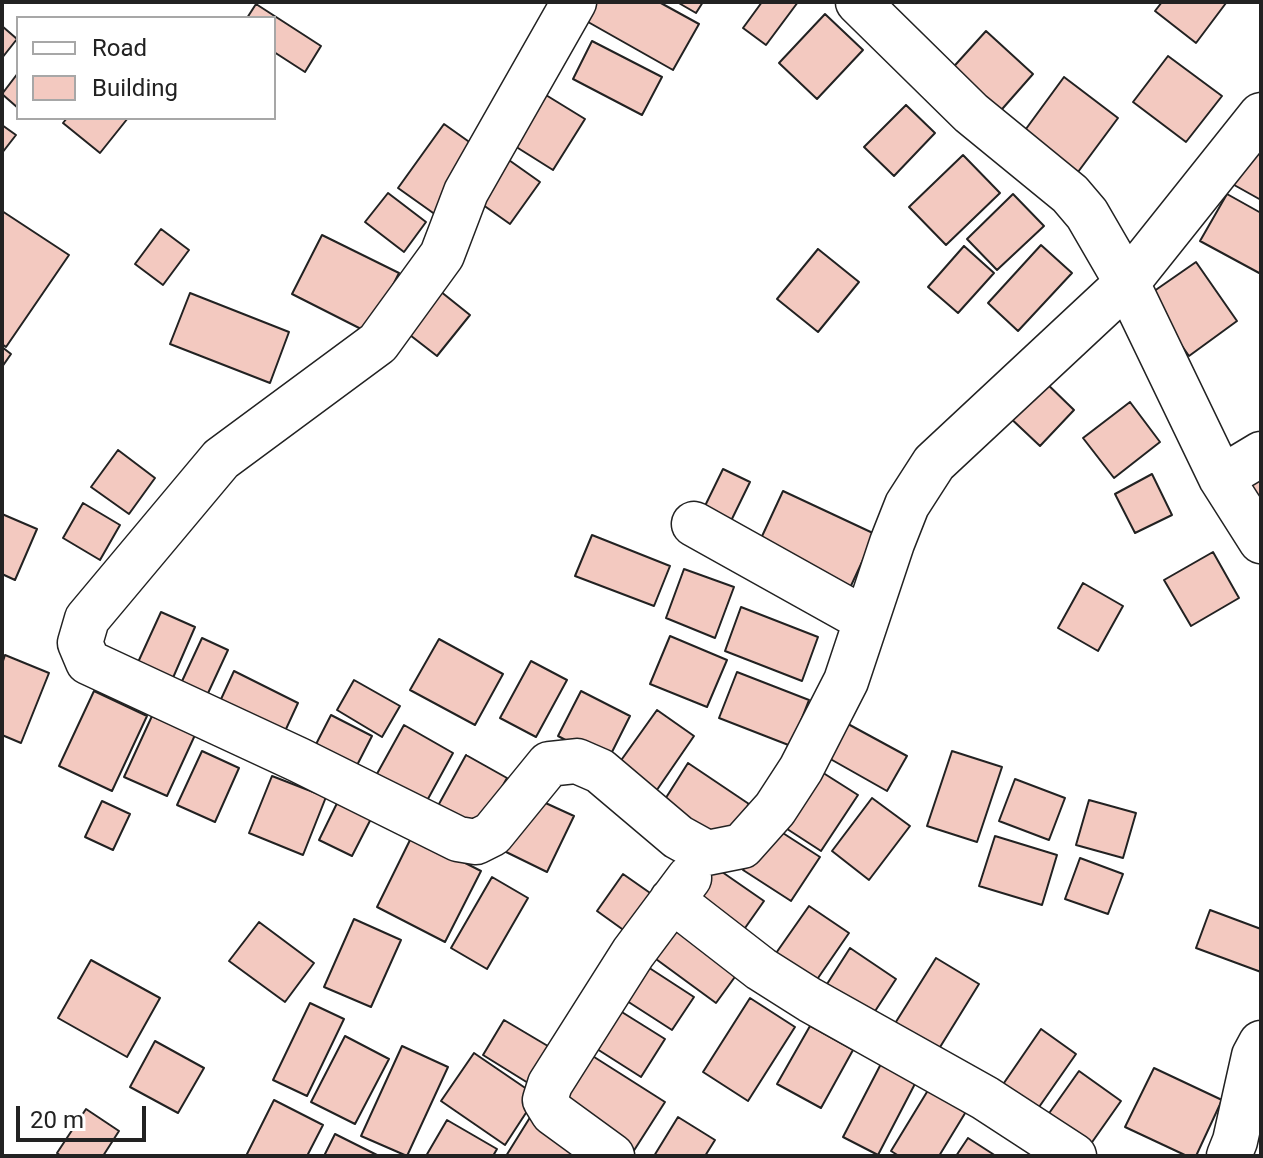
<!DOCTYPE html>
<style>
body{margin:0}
#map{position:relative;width:1263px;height:1158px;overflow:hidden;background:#fff;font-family:Roboto,sans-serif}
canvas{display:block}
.frame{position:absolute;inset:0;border:4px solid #222;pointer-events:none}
.legend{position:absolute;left:16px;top:16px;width:260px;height:104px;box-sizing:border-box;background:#fff;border:2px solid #a7a7a7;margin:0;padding:10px 14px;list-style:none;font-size:24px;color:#222}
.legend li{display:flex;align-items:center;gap:16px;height:40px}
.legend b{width:40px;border:2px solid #a7a7a7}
.scale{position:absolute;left:16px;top:1106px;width:130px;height:36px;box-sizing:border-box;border:4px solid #222;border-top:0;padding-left:10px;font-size:24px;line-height:28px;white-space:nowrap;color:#222;-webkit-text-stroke:6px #fff;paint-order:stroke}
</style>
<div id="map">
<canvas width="1263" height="1158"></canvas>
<div class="frame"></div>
<ul class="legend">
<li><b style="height:10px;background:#fff"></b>Road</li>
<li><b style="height:22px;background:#f3c9c0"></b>Building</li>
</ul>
<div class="scale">20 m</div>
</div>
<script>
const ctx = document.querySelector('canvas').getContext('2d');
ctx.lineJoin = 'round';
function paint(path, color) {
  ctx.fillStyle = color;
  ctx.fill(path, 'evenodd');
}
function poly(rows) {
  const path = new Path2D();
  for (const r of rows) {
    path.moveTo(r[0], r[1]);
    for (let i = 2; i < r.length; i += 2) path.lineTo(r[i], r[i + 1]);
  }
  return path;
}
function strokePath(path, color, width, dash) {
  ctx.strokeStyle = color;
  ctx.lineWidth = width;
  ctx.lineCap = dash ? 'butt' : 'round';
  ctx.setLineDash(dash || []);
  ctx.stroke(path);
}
const building = poly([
 [590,2,659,2,699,24,673,70,581,18,590,2],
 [677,2,703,2,696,13,677,2],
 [762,2,798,2,766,45,743,28,762,2],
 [1162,2,1224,2,1226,3,1196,43,1155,11,1162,2],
 [256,4,321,46,305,72,274,52,274,18,247,18,256,4],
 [825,14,863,50,817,99,779,63,825,14],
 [2,26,17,39,2,58,2,26],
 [986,31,1033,74,996,116,948,73,986,31],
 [592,41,662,77,642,115,573,79,592,41],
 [1168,56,1222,96,1186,142,1133,102,1168,56],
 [18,73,18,108,2,94,18,73],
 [1064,77,1118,118,1078,172,1023,133,1064,77],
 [541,92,585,119,553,170,510,143,541,92],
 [906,105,935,133,894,176,864,147,906,105],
 [67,118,128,118,100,153,63,123,67,118],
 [444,124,482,151,436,215,398,188,444,124],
 [2,125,16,135,2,153,2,125],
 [1245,147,1261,155,1261,200,1227,181,1245,147],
 [499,153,540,182,510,224,469,195,499,153],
 [963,155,1000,193,946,245,909,207,963,155],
 [388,193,426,222,404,252,365,222,388,193],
 [1013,194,1044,226,997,270,967,239,1013,194],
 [1227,194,1261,213,1261,274,1200,241,1227,194],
 [2,211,69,255,6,347,2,344,2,211],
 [161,229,189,250,163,285,135,264,161,229],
 [322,235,399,273,369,333,292,294,322,235],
 [1041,245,1072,273,1018,331,988,303,1041,245],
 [964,246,994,273,958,313,928,287,964,246],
 [818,249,859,282,818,332,777,299,818,249],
 [1196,262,1237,321,1189,356,1147,296,1196,262],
 [430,283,470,315,437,356,397,325,430,283],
 [190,293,289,332,270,383,170,344,190,293],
 [2,347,11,354,2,367,2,347],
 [1040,377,1074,410,1040,446,1005,413,1040,377],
 [1130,402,1160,442,1114,478,1083,438,1130,402],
 [118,450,155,478,129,514,91,487,118,450],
 [723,469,750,482,729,525,702,512,723,469],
 [1261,472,1261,514,1240,489,1261,472],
 [1152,474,1172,515,1135,533,1115,494,1152,474],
 [783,491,875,534,849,590,757,547,783,491],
 [83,503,120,525,100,560,63,538,83,503],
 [2,514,37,529,15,580,2,574,2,514],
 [592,535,670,566,654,606,575,576,592,535],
 [1213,552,1239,598,1191,626,1164,580,1213,552],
 [684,569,734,587,715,638,666,618,684,569],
 [1083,583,1123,606,1098,651,1058,628,1083,583],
 [741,607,818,637,802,681,725,651,741,607],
 [161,612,195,627,169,687,134,671,161,612],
 [670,636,727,660,707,707,650,684,670,636],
 [202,638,228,650,203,704,177,692,202,638],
 [439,639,503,674,475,725,410,690,439,639],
 [5,655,49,673,21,743,2,735,2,664,5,655],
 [531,661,567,680,536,737,500,718,531,661],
 [234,671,298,703,280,742,216,710,234,671],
 [737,672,809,700,791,746,719,718,737,672],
 [354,680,400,706,382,737,337,710,354,680],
 [94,691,147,716,112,791,59,766,94,691],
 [581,691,630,716,607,762,558,736,581,691],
 [657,710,694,736,650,800,612,773,657,710],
 [331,715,372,736,353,773,312,752,331,715],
 [152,716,195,735,167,796,124,777,152,716],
 [837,718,907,756,887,791,818,752,837,718],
 [404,725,453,753,423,808,373,781,404,725],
 [202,751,239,768,215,822,177,805,202,751],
 [952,751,1002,767,977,842,927,826,952,751],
 [466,755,507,778,475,836,434,813,466,755],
 [688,763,749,804,722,844,662,804,688,763],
 [817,769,858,795,821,851,781,825,817,769],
 [272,776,326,797,303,855,249,833,272,776],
 [1015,779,1065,798,1049,840,999,821,1015,779],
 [343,791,377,807,352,856,319,840,343,791],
 [528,795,574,816,547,872,502,850,528,795],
 [872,798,910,826,869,880,832,851,872,798],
 [1089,800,1136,813,1123,858,1076,845,1089,800],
 [102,801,130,814,113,850,85,837,102,801],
 [772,826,820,857,791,901,743,870,772,826],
 [412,836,481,871,445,942,377,907,412,836],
 [995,836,1057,855,1042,905,979,886,995,836],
 [1080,858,1123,874,1108,914,1065,899,1080,858],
 [712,865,764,901,738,938,686,902,712,865],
 [623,874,663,902,636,939,597,911,623,874],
 [492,877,528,898,487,969,451,948,492,877],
 [809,906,849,933,807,994,767,966,809,906],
 [1210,910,1261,929,1261,972,1196,948,1210,910],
 [674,911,745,963,716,1003,645,951,674,911],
 [354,919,401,940,371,1007,324,987,354,919],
 [259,922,314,963,285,1002,229,961,259,922],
 [850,948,896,979,866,1025,820,995,850,948],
 [634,958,694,997,672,1030,613,992,634,958],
 [936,958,979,984,937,1052,894,1025,936,958],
 [91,960,160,998,127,1057,58,1018,91,960],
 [750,998,795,1027,748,1101,703,1072,750,998],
 [310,1003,344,1019,307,1096,273,1080,310,1003],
 [609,1004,665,1039,641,1077,586,1042,609,1004],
 [504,1020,563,1055,541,1091,483,1055,504,1020],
 [810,1026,853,1050,821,1108,777,1084,810,1026],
 [1041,1029,1076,1054,1030,1120,995,1096,1041,1029],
 [345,1036,389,1059,355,1124,311,1102,345,1036],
 [155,1041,204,1068,178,1113,130,1087,155,1041],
 [402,1046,448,1067,407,1156,361,1136,402,1046],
 [580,1048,665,1102,633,1152,548,1097,580,1048],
 [474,1053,537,1096,505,1145,441,1101,474,1053],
 [883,1060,918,1078,878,1155,843,1137,883,1060],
 [1154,1068,1222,1100,1196,1156,1187,1156,1125,1127,1154,1068],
 [1079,1071,1121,1101,1083,1155,1040,1126,1079,1071],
 [930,1087,967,1110,939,1156,899,1156,891,1151,930,1087],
 [274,1100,323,1125,307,1156,246,1156,274,1100],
 [86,1109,119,1131,103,1156,61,1156,57,1153,86,1109],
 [534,1111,584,1156,506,1156,534,1111],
 [678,1117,715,1140,705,1156,654,1156,678,1117],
 [447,1120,497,1149,493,1156,426,1156,447,1120],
 [335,1134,379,1156,324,1156,335,1134],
 [968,1138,996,1156,956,1156,968,1138]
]);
paint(building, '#f3c9c0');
strokePath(building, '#222', 2);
const minor = poly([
 [574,2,466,192,442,255,378,343,221,459,87,619,80,643,88,662,299,760,458,839,476,842,492,834,549,764,577,761,600,771,678,837,707,853,742,846,775,809,801,769,846,681,892,543,907,505,934,463,1127,283,1261,115],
 [858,2,971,113,1070,194,1087,214,1127,283,1221,478,1261,541],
 [1221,478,1261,454],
 [694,524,866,620],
 [672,900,761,969,810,1000,985,1098,1074,1156],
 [612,1156,553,1113,545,1100,550,1084,633,953,689,878],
 [1229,1156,1235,1141,1254,1056,1261,1043]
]);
strokePath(minor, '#222', 47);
strokePath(minor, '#fff', 44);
</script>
